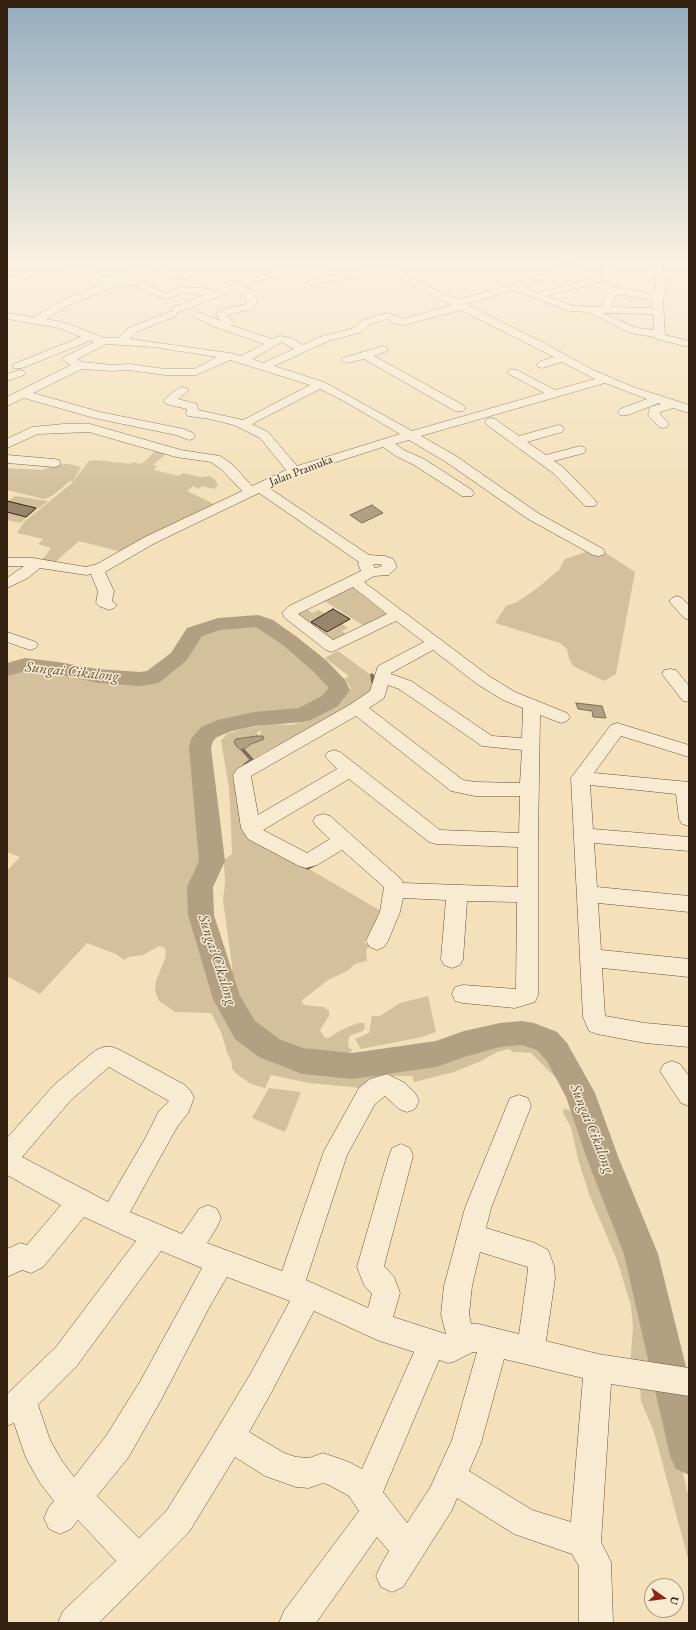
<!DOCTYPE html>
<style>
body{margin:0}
#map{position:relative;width:696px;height:1630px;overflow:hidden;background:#f4e0ba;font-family:"EB Garamond",serif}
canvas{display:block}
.frame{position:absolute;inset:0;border:8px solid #362211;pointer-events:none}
.north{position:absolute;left:644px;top:1578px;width:40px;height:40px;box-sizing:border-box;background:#f8ebd2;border:1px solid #aa9b85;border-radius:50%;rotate:104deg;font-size:11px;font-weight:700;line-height:16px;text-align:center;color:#362211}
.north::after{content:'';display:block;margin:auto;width:14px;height:18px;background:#8f2418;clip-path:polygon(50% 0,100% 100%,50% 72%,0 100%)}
</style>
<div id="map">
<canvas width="696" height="1630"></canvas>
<div class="frame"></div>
<div class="north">U</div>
</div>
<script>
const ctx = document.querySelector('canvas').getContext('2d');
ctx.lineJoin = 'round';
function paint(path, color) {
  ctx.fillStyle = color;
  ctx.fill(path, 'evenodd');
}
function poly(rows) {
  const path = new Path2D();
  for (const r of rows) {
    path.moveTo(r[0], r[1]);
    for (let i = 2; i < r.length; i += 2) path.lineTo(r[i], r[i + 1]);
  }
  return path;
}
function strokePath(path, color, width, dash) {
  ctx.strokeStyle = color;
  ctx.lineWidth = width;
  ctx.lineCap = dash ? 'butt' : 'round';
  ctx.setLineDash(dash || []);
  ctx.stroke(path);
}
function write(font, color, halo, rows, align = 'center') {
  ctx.font = font + ' "EB Garamond",serif';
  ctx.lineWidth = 3;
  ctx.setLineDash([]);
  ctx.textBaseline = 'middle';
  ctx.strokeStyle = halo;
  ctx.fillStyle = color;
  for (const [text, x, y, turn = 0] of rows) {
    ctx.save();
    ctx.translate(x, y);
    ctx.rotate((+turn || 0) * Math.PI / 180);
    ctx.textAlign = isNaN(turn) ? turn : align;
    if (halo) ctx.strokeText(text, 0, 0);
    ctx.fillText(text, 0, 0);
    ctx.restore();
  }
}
paint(poly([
 [156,450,167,453,153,465,157,466,154,470,179,476,183,473,201,477,210,476,215,480,218,485,214,489,202,486,198,489,193,486,187,491,214,504,122,552,79,541,54,563,42,560,51,548,38,544,43,539,17,533,24,522,71,484,89,461,95,460,131,464,132,462,140,464,143,463],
 [56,464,69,464,81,467,73,481,70,481,52,496,44,499,7,490,7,468,43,470],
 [15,496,48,501,20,523,7,520,7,512,25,517,36,508,23,504,18,508,7,502],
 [598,548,635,572,616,674,604,681,573,666,569,659,567,649,560,643,495,623,506,606,517,602,536,589,559,570,565,559],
 [352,587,386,614,364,626,323,600],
 [306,608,312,613,319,610,325,614,311,622,318,627,316,628,300,616,314,629,296,615,297,613],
 [342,624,348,628,342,631,348,635,336,642,317,629,319,627,328,633],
 [256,625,262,627,285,644,315,669,331,686,331,689,324,698,300,710,253,714,224,720,203,729,193,747,204,860,191,886,192,917,218,1002,237,1035,263,1056,299,1069,353,1076,439,1063,467,1052,497,1045,522,1041,532,1043,541,1047,548,1056,568,1090,531,1053,513,1052,509,1049,497,1052,481,1061,454,1072,414,1082,412,1076,394,1076,388,1081,372,1089,309,1083,271,1075,265,1088,251,1084,238,1075,232,1069,232,1063,227,1052,221,1032,211,1013,175,1012,159,1001,155,991,156,981,166,956,165,948,159,946,143,955,129,957,124,960,116,954,87,943,40,994,7,976,7,871,20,857,7,852,7,676,13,672,24,669,55,672,95,680,140,683,156,680,185,659,199,635,219,628],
 [338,651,371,675,373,692,300,733,252,759,245,750,251,744,264,739,263,736,260,735,261,731,257,732,258,736,236,739,239,750,243,751,250,760,234,774,247,837,309,869,381,911,364,943,372,945,366,949,367,961,355,964,347,971,328,980,301,1001,304,1005,324,1007,329,1011,329,1016,320,1030,325,1038,330,1037,341,1030,358,1023,364,1023,365,1027,363,1031,351,1035,349,1037,348,1046,353,1051,335,1057,311,1057,269,1040,240,1007,232,983,232,965,223,900,225,883,224,863,225,859,232,854,231,825,229,788,221,741,227,734,245,728,271,724,291,725,307,721,338,703,351,688,344,679,349,676,325,658],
 [428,996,436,1032,422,1037,361,1049,355,1039,369,1033,372,1016,380,1016,400,1003],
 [269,1088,301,1092,285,1132,252,1118],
 [564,1108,577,1114,593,1161,630,1256,648,1324,664,1373,630,1366,633,1327,631,1306,617,1260,589,1194,578,1159,571,1127,563,1113],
 [639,1378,663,1381,671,1426,689,1498,689,1562,654,1432,641,1401]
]), '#d4c09d');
const water = poly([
 [372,505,383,513,362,523,350,515,372,505],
 [576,703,602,706,606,718,593,717,592,711,578,709,576,703],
 [257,736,263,736,264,739,251,744,242,751,237,747,234,742,236,739,257,736]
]);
paint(water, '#b39f81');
strokePath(water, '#816d54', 1);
strokePath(poly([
 [372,675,373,682],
 [243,750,252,760,245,765],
 [302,865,308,868,315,864]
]), '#816d54', 3.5);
paint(poly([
 [258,615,273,620,297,637,327,661,345,680,350,690,338,706,311,720,303,722,254,726,232,731,217,737,213,741,211,748,225,861,213,887,214,915,240,996,255,1021,279,1039,303,1048,352,1053,436,1041,464,1031,500,1023,522,1021,534,1023,557,1032,567,1043,595,1093,619,1159,658,1254,689,1379,689,1475,676,1469,670,1456,624,1254,587,1159,566,1097,547,1061,537,1050,522,1045,500,1047,464,1057,436,1067,352,1079,302,1074,259,1057,235,1039,213,999,188,915,187,887,199,861,189,748,191,739,201,727,218,720,254,712,299,708,322,696,328,689,328,687,313,671,283,645,256,627,220,630,202,636,186,661,160,682,153,684,140,686,98,683,58,674,26,671,7,676,7,663,25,658,58,662,98,669,140,672,147,671,171,653,187,628,218,618,258,615]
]), '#b39f81');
const building = poly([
 [7,501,36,508,26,517,7,512,7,501],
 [333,609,350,619,327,632,311,622,333,609]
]);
paint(building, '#998569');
strokePath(building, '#362211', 1);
const minor = poly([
 [153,262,166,262,160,266,187,274,189,276,184,279,151,270,129,280,140,282,165,293,182,287,205,288,214,292,231,285,233,283,297,265,308,262,326,262,325,264,261,280,243,287,254,291,257,302,252,309,227,315,233,322,230,325,272,339,280,336,291,338,303,345,320,337,354,328,361,321,376,316,388,313,404,319,452,305,414,286,385,269,311,286,306,283,308,281,378,265,376,262,387,262,420,282,457,300,518,283,548,270,558,263,581,262,580,264,564,267,554,274,524,287,537,293,604,275,599,262,609,262,614,277,612,279,546,296,574,306,601,307,607,290,612,287,654,294,656,287,652,262,662,262,666,287,663,300,665,335,689,341,689,347,656,339,655,337,630,333,588,312,569,311,514,290,465,304,546,344,591,369,633,387,689,405,689,413,673,408,660,412,660,414,669,424,667,427,663,428,659,427,648,415,650,407,661,404,659,403,628,415,620,415,618,412,620,409,647,399,605,383,421,436,456,456,538,513,603,549,605,552,603,555,598,556,593,555,528,519,446,462,409,440,395,444,404,450,424,459,472,490,474,493,472,496,462,496,414,465,396,456,383,447,299,474,269,488,369,555,385,556,393,559,397,567,389,575,374,576,364,582,489,676,515,692,567,713,570,717,567,721,561,723,540,715,538,840,538,995,535,1002,515,1008,463,1003,455,1001,452,994,455,987,463,985,516,989,517,902,467,901,463,959,460,965,452,968,444,965,441,959,446,900,403,898,400,912,388,941,384,947,377,950,370,947,366,941,380,912,384,887,342,850,317,865,306,868,299,866,248,839,241,828,233,775,237,769,351,704,370,691,378,666,424,642,396,621,332,652,326,650,285,618,282,613,289,606,361,571,358,564,359,562,259,493,155,543,105,572,114,591,112,601,117,605,114,608,109,610,99,606,96,603,98,591,91,574,86,575,40,568,28,578,7,588,7,578,24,566,7,566,7,558,33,558,86,567,97,564,145,537,242,491,222,470,211,462,176,457,89,432,38,434,7,448,7,439,32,427,64,424,90,424,181,450,220,456,232,464,252,486,286,470,260,438,234,425,210,419,188,416,186,413,187,409,166,404,164,401,167,397,179,388,183,387,187,388,189,390,178,399,197,404,198,410,243,420,310,385,230,360,196,375,165,375,129,370,112,371,82,369,33,393,100,412,184,429,193,433,195,436,193,439,189,440,176,435,94,418,24,398,7,406,7,397,71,365,64,361,62,359,64,357,94,342,88,340,87,342,22,368,14,368,12,366,14,364,81,337,59,328,7,319,7,313,34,317,59,302,106,282,70,270,68,268,70,266,76,266,115,278,153,262],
 [119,284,135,286,165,299,183,293,205,295,172,308,172,311,128,328,119,338,104,338,66,323,46,319,67,306,119,284],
 [235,290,238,293,245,295,247,302,244,305,218,311,216,315,221,321,198,312,193,315,194,317,216,327,264,344,241,356,229,353,130,339,136,332,176,316,176,313,235,290],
 [616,294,653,300,653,308,611,307,616,294],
 [461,310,554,357,541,361,536,365,538,367,542,368,562,362,595,379,555,390,517,370,509,370,507,372,509,374,544,393,412,431,324,382,274,366,328,341,362,332,369,325,387,319,395,324,404,325,461,310],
 [603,313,654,314,654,330,636,328,603,313],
 [282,342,294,349,263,363,252,359,282,342],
 [106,344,154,347,217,357,194,369,165,369,129,364,112,365,82,362,77,359,106,344],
 [320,389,344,401,400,434,297,466,268,432,252,424,320,389],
 [375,564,381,564,382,566,375,568,373,565,375,564],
 [353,587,387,614,333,640,298,614,353,587],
 [433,650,477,684,503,700,523,708,522,738,492,736,411,681,391,674,391,673,433,650],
 [388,685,399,689,482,746,522,750,520,783,475,782,463,780,369,708,384,698,388,685],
 [356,716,451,791,475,796,520,796,519,833,440,830,340,752,334,750,328,752,325,756,337,769,258,815,251,776,356,716],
 [349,779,429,842,436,844,518,847,518,887,403,883,401,879,330,816,323,814,316,816,313,821,316,826,330,839,307,853,263,830,349,779],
 [7,268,27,274,29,276,24,279,7,274,7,268],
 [383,346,388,349,387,351,374,356,463,405,465,408,463,411,455,411,364,359,347,363,341,360,343,358,383,346],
 [20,370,24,371,26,373,24,375,7,381,7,374,20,370],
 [491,418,495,419,519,436,558,425,562,426,564,429,562,432,527,442,546,455,580,446,584,447,586,450,584,453,554,461,563,467,595,500,597,503,595,506,585,506,553,473,487,425,485,422,487,419,491,418],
 [7,455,54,459,59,460,60,463,59,466,54,467,7,463,7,455],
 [677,596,682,598,689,605,689,620,684,618,669,601,672,598,677,596],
 [7,632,36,642,38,645,36,648,30,650,7,642,7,632],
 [670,669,676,670,689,686,689,702,683,701,662,674,664,670,670,669],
 [617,723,689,745,689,757,621,736,594,773,689,782,689,826,682,824,679,819,676,794,590,785,593,829,689,837,689,851,594,843,597,887,689,896,689,912,598,903,601,950,689,959,689,977,602,968,605,1016,645,1023,689,1027,689,1047,645,1043,597,1034,589,1031,583,1017,571,778,611,725,617,723],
 [104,1047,112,1047,120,1050,185,1085,190,1090,194,1098,188,1113,177,1127,130,1212,182,1234,199,1209,208,1205,217,1209,221,1218,217,1227,207,1243,282,1271,324,1151,359,1088,370,1079,387,1074,405,1083,415,1093,419,1101,415,1109,407,1112,399,1109,385,1096,375,1104,347,1155,306,1280,368,1308,372,1294,364,1285,357,1267,389,1156,392,1148,401,1144,410,1148,413,1156,384,1266,394,1277,400,1293,393,1317,446,1334,441,1314,444,1286,465,1208,510,1098,519,1095,528,1098,531,1106,491,1208,486,1228,535,1243,548,1250,554,1266,555,1278,546,1341,598,1354,689,1368,689,1396,611,1384,601,1542,611,1562,613,1623,579,1623,579,1566,572,1554,514,1534,457,1498,452,1510,403,1587,392,1592,381,1587,376,1576,381,1565,389,1551,377,1537,316,1623,279,1623,284,1611,359,1511,349,1496,331,1486,323,1483,309,1488,296,1487,265,1476,235,1457,189,1532,99,1623,58,1623,63,1611,116,1561,78,1520,71,1529,60,1534,49,1529,44,1518,49,1507,54,1501,40,1483,26,1458,14,1423,7,1426,7,1394,56,1347,136,1241,84,1217,43,1267,31,1273,22,1270,7,1277,7,1249,20,1243,27,1245,61,1205,7,1175,7,1138,55,1084,96,1050,104,1047],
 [109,1067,169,1101,159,1111,146,1137,108,1202,22,1157,71,1100,109,1067],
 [161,1251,202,1268,141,1380,106,1436,74,1477,62,1461,50,1440,38,1405,76,1367,161,1251],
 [480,1252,528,1267,527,1278,519,1334,478,1324,471,1324,469,1314,472,1286,480,1252],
 [227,1277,290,1301,251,1373,207,1446,167,1510,139,1538,97,1496,128,1458,161,1400,210,1306,227,1277],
 [314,1311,377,1340,414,1352,362,1469,349,1462,323,1453,309,1458,296,1457,284,1453,249,1432,271,1393,314,1311],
 [473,1352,477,1352,452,1440,430,1488,407,1523,383,1492,439,1360,448,1363,453,1362,473,1352],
 [504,1359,583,1378,571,1522,532,1510,469,1471,481,1443,504,1359],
 [672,1061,680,1064,689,1076,689,1106,681,1103,660,1071,664,1064,672,1061]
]);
strokePath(minor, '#66523b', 1);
paint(minor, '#f8ebd2');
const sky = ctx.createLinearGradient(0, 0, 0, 491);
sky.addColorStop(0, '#93acbf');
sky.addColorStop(0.53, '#faf1e0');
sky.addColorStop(1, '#faf1e000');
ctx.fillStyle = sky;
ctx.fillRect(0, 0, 696, 491);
write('12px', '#362211', '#f8ebd2', [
 ["Jalan Pramuka",301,471,-21]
]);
write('italic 15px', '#624e38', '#f8ebd2', [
 ["Sungai Cikalong",72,672,6],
 ["Sungai Cikalong",217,960,72],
 ["Sungai Cikalong",592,1129,68]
]);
</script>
